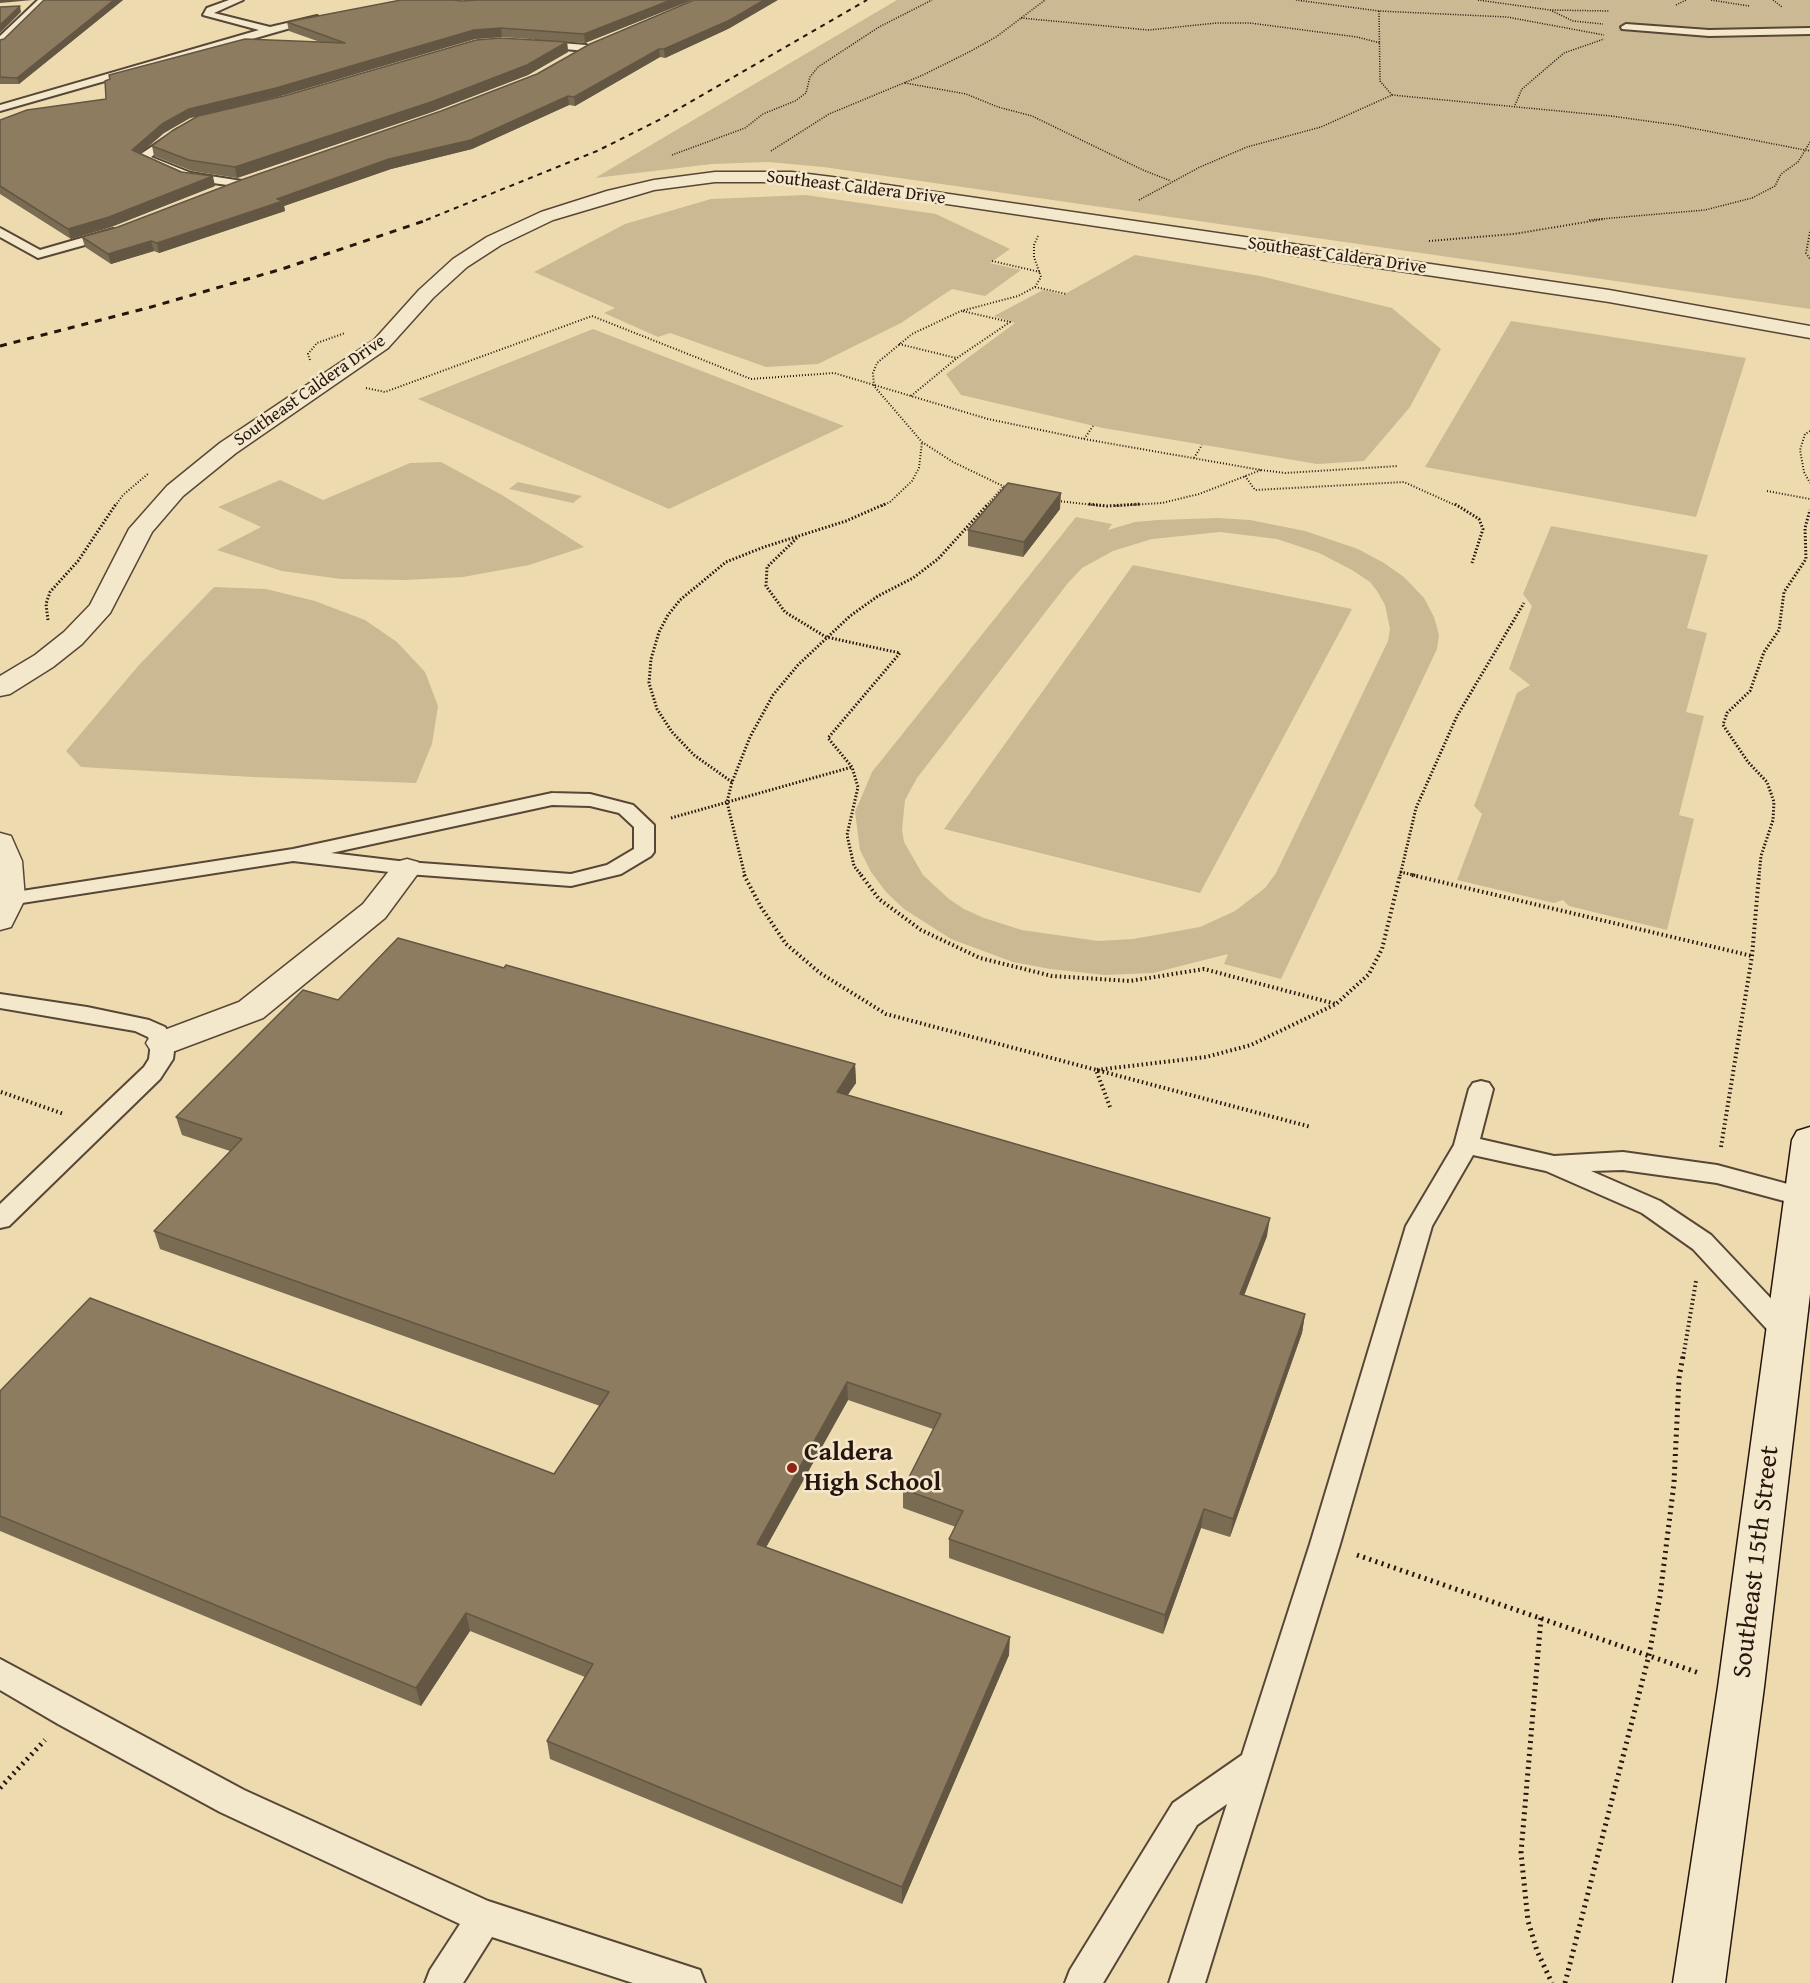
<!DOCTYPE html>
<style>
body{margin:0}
canvas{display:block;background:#eddbaf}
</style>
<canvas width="1810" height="1983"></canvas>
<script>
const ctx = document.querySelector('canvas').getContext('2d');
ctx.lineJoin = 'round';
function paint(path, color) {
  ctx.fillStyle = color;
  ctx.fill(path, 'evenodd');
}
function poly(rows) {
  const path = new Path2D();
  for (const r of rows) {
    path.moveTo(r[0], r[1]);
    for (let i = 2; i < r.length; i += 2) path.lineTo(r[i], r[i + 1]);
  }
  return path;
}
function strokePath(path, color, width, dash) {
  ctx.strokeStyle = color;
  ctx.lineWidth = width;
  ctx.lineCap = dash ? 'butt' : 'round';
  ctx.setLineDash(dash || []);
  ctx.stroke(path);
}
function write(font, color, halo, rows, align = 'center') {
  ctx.font = font + ' "Gentium Book Plus",serif';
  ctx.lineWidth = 5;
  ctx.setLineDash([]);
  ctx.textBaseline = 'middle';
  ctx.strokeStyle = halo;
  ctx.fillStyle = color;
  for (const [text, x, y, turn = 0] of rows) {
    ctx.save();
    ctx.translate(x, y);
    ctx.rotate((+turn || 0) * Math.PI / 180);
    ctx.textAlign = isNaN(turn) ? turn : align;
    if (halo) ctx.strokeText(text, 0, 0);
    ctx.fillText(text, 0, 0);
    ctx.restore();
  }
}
paint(poly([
 [897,0,1810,0,1810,309,823,167,768,162,712,164,595,178],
 [806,195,936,214,1010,249,990,263,1021,270,985,296,952,289,901,323,818,364,766,367,670,333,658,337,604,313,615,308,534,272,625,224,711,199],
 [1135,255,1260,276,1392,308,1441,349,1410,407,1364,461,1317,464,1103,428,961,395,946,374,1015,323,994,316,1043,290,1063,295],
 [1511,321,1746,358,1696,517,1425,467],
 [593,329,844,426,669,509,418,399],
 [441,462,502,495,584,547,529,565,463,577,405,580,341,579,282,571,217,550,261,527,218,507,280,480,323,500,410,463],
 [518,482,582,496,573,503,509,489],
 [1076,517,1112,524,1108,530,1135,522,1158,520,1218,518,1250,520,1305,531,1358,549,1384,563,1404,577,1424,598,1434,617,1439,635,1437,649,1281,979,1224,964,1228,954,1153,973,1105,975,1050,969,1013,962,951,939,904,909,886,892,871,872,860,850,855,812,872,772],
 [1220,532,1277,539,1319,553,1352,570,1370,582,1377,591,1385,605,1390,629,1388,641,1276,873,1265,888,1235,911,1200,927,1133,939,1098,941,1022,930,984,918,964,909,949,899,923,875,904,842,902,830,905,800,917,778,1068,583,1082,568,1113,551,1152,539],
 [1551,526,1708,555,1687,628,1707,633,1686,712,1704,716,1679,815,1694,819,1667,930,1569,906,1563,900,1554,903,1457,880,1482,814,1474,806,1517,693,1530,685,1509,669,1532,606,1523,594],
 [1133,565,1352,609,1200,893,944,829],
 [214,587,266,589,315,601,365,620,397,642,425,672,438,706,432,744,416,783,253,777,81,767,66,751,139,665]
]), '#cbb993');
const service = poly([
 [38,0,48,0,4,44,0,45,0,36,38,0],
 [229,0,243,0,214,13,270,27,317,16,322,19,0,111,0,105,259,30,203,15,207,8,229,0],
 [1626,24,1709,30,1810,28,1810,34,1709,36,1622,29,1621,27,1626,24],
 [536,41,586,45,591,48,586,51,532,46,531,44,536,41],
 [178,129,184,132,182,134,151,157,191,173,242,181,242,187,184,179,138,160,138,156,178,129],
 [0,228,40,250,113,229,119,233,117,236,38,258,0,237,0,228],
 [552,793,590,794,633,805,654,825,654,852,651,856,621,874,571,886,407,874,293,861,9,905,0,901,1,894,9,893,293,849,552,793],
 [552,805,590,806,619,813,634,827,634,849,607,865,571,874,407,862,331,853,552,805],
 [0,994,87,1007,149,1020,165,1027,175,1043,173,1059,160,1079,9,1226,0,1228,0,1204,144,1067,149,1059,151,1043,148,1037,135,1031,0,1008,0,994],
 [1481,1081,1489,1083,1493,1089,1480,1139,1554,1156,1623,1152,1717,1165,1810,1190,1810,1204,1803,1206,1717,1183,1623,1170,1591,1171,1660,1201,1711,1235,1796,1325,1799,1332,1796,1339,1786,1342,1776,1339,1693,1249,1642,1213,1546,1171,1473,1155,1432,1226,1340,1544,1205,1983,1169,1983,1227,1804,1197,1825,1103,1983,1065,1983,1070,1970,1173,1803,1242,1755,1310,1544,1406,1226,1454,1145,1469,1089,1473,1083,1481,1081],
 [0,1659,244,1790,488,1901,700,1970,705,1983,633,1983,492,1937,463,1983,425,1983,430,1970,460,1924,220,1812,58,1724,0,1690,0,1659]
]);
const pedestrian = poly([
 [407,859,418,862,422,868,385,918,263,1018,175,1051,163,1054,151,1051,146,1043,151,1035,239,1002,363,904,396,862,407,859]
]);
const minor = poly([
 [0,833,11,836,22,861,25,899,11,927,0,930,0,833]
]);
const tertiary = poly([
 [715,172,792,172,832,177,1609,290,1810,326,1810,338,1609,302,832,187,792,182,715,182,654,190,553,220,501,245,467,267,433,298,388,348,236,453,183,496,152,532,110,613,82,644,53,667,10,694,0,696,0,676,35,655,64,632,90,605,129,529,167,486,220,443,374,340,419,290,453,259,487,237,541,212,607,191,654,180,715,172]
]);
const secondary = poly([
 [1810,1127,1810,1294,1764,1687,1725,1983,1673,1983,1718,1687,1792,1140,1797,1131,1810,1127]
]);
strokePath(service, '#584636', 4);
strokePath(pedestrian, '#584636', 3);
strokePath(minor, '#584636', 3);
strokePath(tertiary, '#584636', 3);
strokePath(secondary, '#27150d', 3);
strokePath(poly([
 [1296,0,1379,11,1507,17,1604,35],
 [1478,0,1550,10,1609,11],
 [1711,0,1749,6],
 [1773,0,1782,7],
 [1676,5,1686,0],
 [1550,10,1573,21,1603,24],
 [1379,11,1380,81,1392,95],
 [1021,18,1148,30,1217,23,1250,23,1357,37,1380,43],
 [905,83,966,94,998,107,1032,116,1143,170,1171,181],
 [1515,105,1522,89,1564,53,1604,39],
 [771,151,829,114,923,75,969,52,996,37,1045,0],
 [672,155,745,128,763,114,795,101,806,93,810,77,818,67,879,27,932,0],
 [1139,200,1200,167,1247,147,1321,127,1392,95,1611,116,1676,125,1810,151],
 [1589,220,1705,210,1752,198,1775,186,1781,174,1798,162,1810,142]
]), '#27150d', 1.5, [1, 1.5]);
strokePath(poly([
 [1810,232,1806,253,1810,259],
 [1429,241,1514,234,1604,219],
 [992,261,1040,272],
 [1035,287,1066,294],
 [899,344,956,358],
 [310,360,308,354,317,343,345,333],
 [366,388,385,392,592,316,751,379,834,373,988,419,1084,439,1261,470,1199,494,1162,503,1114,506],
 [911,396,957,358,1010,322,962,311],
 [1810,431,1805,434,1800,450,1804,472,1810,483],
 [1084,439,1093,426],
 [1194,458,1202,445],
 [1261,470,1285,473,1398,466],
 [1245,476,1255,490,1404,482,1457,506],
 [1007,488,953,462,922,442,874,386,873,373,877,363,912,334,961,311,1018,296,1035,287,1041,277,1034,257,1034,245,1038,236],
 [1767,491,1810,499],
 [1058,501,1103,506],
 [115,506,123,495,149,473],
 [882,506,890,502,912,481,919,468,922,442],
 [986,506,1003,487]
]), '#27150d', 2, [1, 2]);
strokePath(poly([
 [1089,504,1107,506,1141,504],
 [1455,504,1479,519,1483,529,1472,563],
 [797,538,767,567,766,586,785,612,826,637,900,653,828,738,852,767,858,787,847,835,854,866,862,876],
 [48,620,46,604,50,592,78,561,116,504],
 [732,782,694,755,672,732,657,709,649,683,651,659,659,632,668,615,680,600,726,562,764,547,846,521,885,504],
 [671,818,852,767],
 [1400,872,1418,876],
 [745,876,727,802,732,782,750,737,773,695,798,665,850,616,878,596,913,578,938,559,988,504],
 [1400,876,1416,808,1457,716,1524,603],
 [1759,876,1761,856,1773,820,1774,802,1767,782,1748,762,1723,725,1727,713,1750,691,1764,652,1779,630,1784,592,1806,559,1805,528,1810,510]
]), '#27150d', 3, [1.5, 2]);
strokePath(poly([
 [744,875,761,907,786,944,820,973,886,1014,1311,1127],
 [861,875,879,899,921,930,980,958,1052,976,1130,981,1204,969,1336,1004],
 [1412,875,1752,956],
 [1,1092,64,1114],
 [1110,1107,1096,1070,1206,1057,1251,1045,1336,1004,1369,974,1382,949,1400,875],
 [1721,1147,1752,956,1759,875],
 [1683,1358,1696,1281]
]), '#27150d', 4, [1.5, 3]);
strokePath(poly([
 [1357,1555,1699,1673],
 [1541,1618,1521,1853,1528,1921,1537,1951,1552,1983],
 [0,1788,45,1740],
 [1565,1983,1649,1655,1660,1596,1674,1483,1679,1378,1683,1356]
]), '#27150d', 5, [2, 4.5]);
paint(service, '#f3e8cb');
paint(pedestrian, '#f3e8cb');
paint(minor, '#f3e8cb');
paint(tertiary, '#f3e8cb');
paint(secondary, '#f3e8cb');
strokePath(poly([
 [426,220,597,151,661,119,867,0]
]), '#27150d', 2, [5, 5]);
strokePath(poly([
 [0,346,151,307,282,269,430,219]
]), '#27150d', 3, [7, 7]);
paint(poly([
 [44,0,123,0,19,84,0,84,0,40,4,39],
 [477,0,692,0,585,43,502,37,475,39,277,97,213,112,567,42,568,52,528,75,432,112,237,178,192,171,154,156,152,146,197,116,190,118,164,133,140,153,215,186,111,227,71,239,0,194,0,120,106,99,320,42,289,31,287,22],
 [730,28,665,58,660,57,575,106,569,105,472,149,391,169,284,206,285,211,159,253,154,251,111,264,85,247,82,237,118,227,441,111,537,74],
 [1060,509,1023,557,968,546,968,530],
 [504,968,855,1064,856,1083,847,1095,1267,1236,1244,1296,1305,1314,1302,1333,1230,1537,1201,1528,1163,1634,949,1558,949,1539,956,1527,903,1508,903,1489,933,1429,848,1400,766,1547,1009,1655,902,1904,550,1759,547,1741,585,1677,470,1631,421,1706,0,1531,0,1391,554,1474,600,1406,160,1249,154,1231,230,1151,182,1135,176,1117,338,1000]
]), '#7a6b53');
paint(poly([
 [0,0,33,0,0,3],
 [114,0,123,0,19,84,17,78],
 [671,0,692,0,585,43,584,34],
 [764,0,778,0,730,28,665,58,664,49],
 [20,6,21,12,0,33,0,25],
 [501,28,502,37,475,39,277,97,190,118,164,133,134,159,132,150,162,124,189,109,474,30],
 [567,42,568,52,528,75,432,112,237,178,235,167],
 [659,49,660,57,575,106,574,97],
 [568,96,569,105,472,149,391,169,284,206,285,211,159,253,157,243,277,199],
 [213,176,215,186,111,227,71,239,68,229],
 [151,241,154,251,111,264,108,254],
 [1061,493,1060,509,1023,557,1024,542],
 [855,1064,856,1083,837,1111,837,1092],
 [1270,1218,1267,1236,1237,1313,1240,1294],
 [1305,1314,1302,1333,1230,1537,1233,1519],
 [847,1382,848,1400,758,1562,757,1544],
 [1204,1509,1201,1528,1163,1634,1165,1615],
 [466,1613,470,1631,421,1706,416,1688],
 [1010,1637,1009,1655,902,1904,902,1887]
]), '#635744');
const building = poly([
 [44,0,114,0,17,78,0,77,0,40,4,39,44,0],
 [401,0,453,0,462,1,477,0,671,0,584,34,501,28,474,30,276,88,189,109,162,124,132,150,181,172,213,176,109,217,68,229,0,186,0,120,27,110,106,99,105,81,110,79,109,75,245,39,345,43,287,22,401,0],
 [694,0,764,0,730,20,664,49,659,49,574,97,568,96,471,140,389,159,277,199,283,201,157,243,151,241,108,254,82,237,118,227,241,180,441,111,537,74,590,44,694,0],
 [20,6,0,25,0,7,20,6],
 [501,38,567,42,527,65,431,102,235,167,189,160,152,146,172,131,198,116,284,96,476,40,501,38],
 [1008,483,1061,493,1024,542,968,530,1008,483],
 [398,938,504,968,506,965,855,1064,837,1092,1270,1218,1240,1294,1305,1314,1233,1519,1204,1509,1165,1615,949,1539,963,1511,903,1489,941,1414,847,1382,757,1544,1010,1637,902,1887,547,1741,593,1664,466,1613,416,1688,0,1516,0,1391,90,1298,554,1474,609,1392,154,1231,242,1139,176,1117,303,990,338,1000,398,938]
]);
paint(building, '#8e7c61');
strokePath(building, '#635744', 1.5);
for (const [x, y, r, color] of [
 [792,1468,6,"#8f2418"]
]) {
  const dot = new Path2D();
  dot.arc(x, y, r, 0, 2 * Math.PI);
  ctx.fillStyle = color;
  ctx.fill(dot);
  strokePath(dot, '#f3e8cb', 2);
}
write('18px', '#27150d', '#f3e8cb', [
 ["Southeast Caldera Drive",856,188,7],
 ["Southeast Caldera Drive",1337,256,8],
 ["Southeast Caldera Drive",310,391,-35]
]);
write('bold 26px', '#27150d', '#f3e8cb', [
 ["Caldera",804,1453],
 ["High School",804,1483]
], 'left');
write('26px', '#27150d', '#f3e8cb', [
 ["Southeast 15th Street",1757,1562,-83]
]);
</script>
